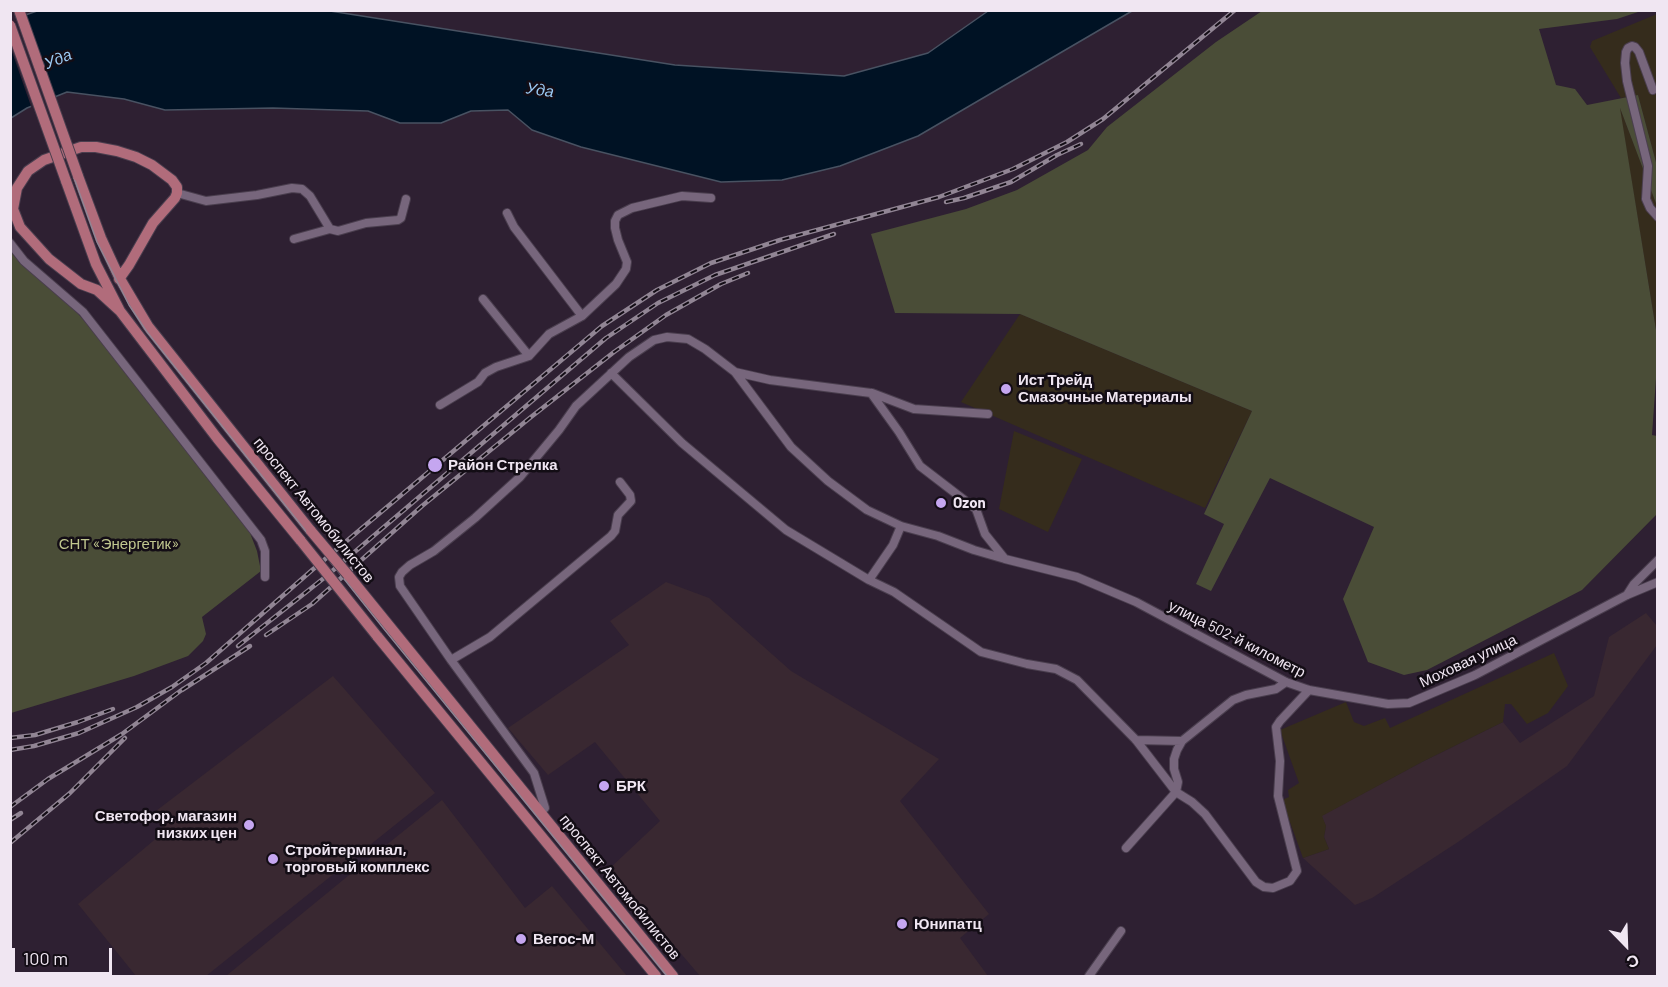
<!DOCTYPE html>
<meta charset="utf-8">
<style>
body{margin:0}
#map{position:relative;width:1668px;height:987px;overflow:hidden;background:#2e2032;font-family:Barlow,sans-serif}
canvas{display:block}
.frame{position:absolute;inset:0;border:12px solid #f0e6f2;pointer-events:none}
.north{position:absolute;left:1596px;top:915px;width:60px;height:60px;-webkit-text-stroke:4px #130d15;paint-order:stroke;rotate:157deg;font-size:16px;font-weight:700;line-height:24px;text-align:center;color:#f0e6f2}
.north::after{content:'';display:block;margin:auto;width:21px;height:27px;background:#f0e6f2;clip-path:polygon(50% 0,100% 100%,50% 72%,0 100%)}
.scale{position:absolute;left:12px;top:948px;width:100px;height:27px;box-sizing:border-box;border:3px solid #f0e6f2;border-top:0;padding-left:8px;font-size:18px;line-height:21px;white-space:nowrap;color:#f0e6f2;-webkit-text-stroke:4px #130d15;paint-order:stroke}
</style>
<div id="map">
<canvas width="1668" height="987"></canvas>
<div class="frame"></div>
<div class="north">С</div>
<div class="scale">100 m</div>
</div>
<script>
const ctx = document.querySelector('canvas').getContext('2d');
ctx.lineJoin = 'round';
function paint(path, color) {
  ctx.fillStyle = color;
  ctx.fill(path, 'evenodd');
}
function poly(rows) {
  const path = new Path2D();
  for (const r of rows) {
    path.moveTo(r[0], r[1]);
    for (let i = 2; i < r.length; i += 2) path.lineTo(r[i], r[i + 1]);
  }
  return path;
}
function strokePath(path, color, width, dash) {
  ctx.strokeStyle = color;
  ctx.lineWidth = width;
  ctx.lineCap = dash ? 'butt' : 'round';
  ctx.setLineDash(dash || []);
  ctx.stroke(path);
}
function write(font, color, halo, rows, align = 'center') {
  ctx.font = font + ' Barlow,sans-serif';
  ctx.lineWidth = 5;
  ctx.setLineDash([]);
  ctx.textBaseline = 'middle';
  ctx.strokeStyle = halo;
  ctx.fillStyle = color;
  for (const [text, x, y, turn = 0] of rows) {
    ctx.save();
    ctx.translate(x, y);
    ctx.rotate((+turn || 0) * Math.PI / 180);
    ctx.textAlign = isNaN(turn) ? turn : align;
    if (halo) ctx.strokeText(text, 0, 0);
    ctx.fillText(text, 0, 0);
    ctx.restore();
  }
}
paint(poly([
 [666,582,709,598,791,671,939,759,900,801,989,914,960,938,988,976,700,976,609,869,660,821,595,742,548,775,508,728,629,645,610,621],
 [1646,613,1657,626,1657,645,1567,766,1458,842,1372,898,1355,905,1303,858,1329,849,1324,837,1326,826,1321,816,1422,762,1503,722,1520,743,1594,696,1609,637],
 [333,676,435,793,206,976,136,976,78,904,165,831,152,814],
 [442,800,525,908,552,886,627,976,226,976,343,880]
]), '#392831');
paint(poly([
 [1657,14,1657,166,1638,95,1621,98,1590,47,1592,41],
 [1619,105,1657,206,1657,336],
 [1020,314,1252,411,1205,508,961,402],
 [1014,431,1082,459,1048,532,999,509],
 [1554,653,1568,686,1548,713,1527,724,1511,704,1505,704,1503,722,1422,762,1322,816,1326,826,1324,837,1329,849,1303,858,1282,800,1289,797,1288,790,1299,783,1280,730,1346,702,1354,722,1364,726,1385,718,1390,728]
]), '#352c1c');
paint(poly([
 [1262,11,1641,11,1617,19,1539,29,1556,85,1575,89,1587,105,1638,95,1657,166,1657,206,1620,108,1657,336,1657,364,1652,435,1657,436,1657,514,1582,590,1427,670,1404,675,1368,662,1343,599,1374,527,1270,478,1211,591,1196,584,1224,524,1204,514,1252,411,1020,314,895,313,871,234,966,209,1017,190,1088,150,1107,127,1216,42],
 [10,251,21,264,73,308,87,324,250,533,257,551,261,571,202,617,206,634,203,641,188,656,134,676,11,713]
]), '#4a4d37');
const water = poly([
 [37,11,330,11,675,65,844,76,928,53,988,11,1132,11,918,136,840,166,782,180,721,182,581,147,532,130,508,110,471,111,441,123,400,123,368,111,273,108,165,110,124,99,67,92,27,108,11,118,11,20,37,11]
]);
paint(water, '#001224');
strokePath(water, '#485262', 1.5);
paint(poly([
 [24,12,55,100,32,109,11,49,10,17]
]), '#2e2032');
const minor = poly([
 [1653,90,1639,52,1635,47,1632,46,1628,48,1626,52,1625,63,1627,81,1648,166,1646,199,1650,208,1658,217],
 [177,193,206,201,257,195,292,188,302,189,310,196,330,229,338,231,366,223,398,220,401,218,406,199],
 [507,213,514,227,582,316],
 [294,239,330,229],
 [10,243,24,261,83,312,261,540,265,551,265,577],
 [483,299,529,356],
 [735,372,770,380,871,393,899,432,920,466,976,509,985,534,1005,559],
 [611,373,682,443,786,530,869,580,894,592,981,652,1027,664,1056,669,1077,680,1136,740,1176,792,1192,802,1205,814,1256,882,1264,887,1273,888,1290,881,1297,871,1278,796,1280,761,1276,727,1280,721,1309,690],
 [872,393,914,409,988,414],
 [440,405,478,382,485,373,496,367,529,356,549,334,582,316,616,284,626,269,627,262,618,240,615,228,615,221,618,215,632,208,682,196,711,198],
 [869,580,893,545,901,526],
 [1627,595,1634,584,1658,560],
 [451,660,490,637,611,536,615,531,618,515,631,501,630,495,620,482],
 [1136,740,1182,741],
 [540,813,545,808,534,773,451,660,400,586,399,577,402,572,410,565,434,551,475,518,520,477,559,430,576,406,629,357,654,340,667,337,688,339,705,349,735,372,791,447,828,481,867,510,901,526,938,536,974,550,1005,559,1077,577,1136,602,1286,682,1309,690,1388,704,1409,703,1475,675,1627,595,1658,582],
 [1126,848,1176,792,1178,782,1174,769,1174,759,1177,750,1182,741,1233,700,1246,695,1276,689,1286,682],
 [1089,976,1121,931]
]);
const major = poly([
 [78,176,101,238,119,277,148,326,311,531],
 [66,181,96,264,120,311,217,438,301,541],
 [119,279,129,265,153,223,175,198,177,193,177,187,172,180,152,165,136,157,117,151,96,147,81,147,44,160,28,171,17,188,13,209,20,227,49,259,81,284,97,290,120,311],
 [348,575,673,976],
 [377,636,656,976]
]);
strokePath(minor, '#4a3e4e', 10);
strokePath(major, '#4a3e4e', 12);
strokePath(minor, '#77667c', 8);
strokePath(major, '#b16c7b', 10);
strokePath(poly([
 [14,10,97,242,129,305,147,332,384,629,667,976]
]), '#918594', 1.5);
const rail = poly([
 [946,202,964,198,1011,182,1057,155,1081,144],
 [266,635,312,604,422,506,531,417,614,352,666,315,721,284,748,273],
 [238,646,324,578,606,338,658,303,715,275,834,234],
 [182,690,250,646],
 [10,738,35,735,78,722,113,709],
 [10,750,34,746,79,733,137,707,172,687,206,663,311,571,602,326,657,290,711,263,780,240,939,197,1013,169,1067,142,1103,119,1235,10],
 [10,807,48,779,122,734,183,689],
 [10,820,21,813],
 [10,843,70,793,125,738]
]);
strokePath(rail, '#918594', 4.5);
strokePath(rail, '#130d15', 2, [7]);
const majorBridge = poly([
 [19,10,78,176],
 [10,25,66,181],
 [311,531,348,575],
 [301,541,377,636]
]);
strokePath(majorBridge, '#4a3e4e', 12, []);
strokePath(majorBridge, '#b16c7b', 10);
for (const [x, y, r, color] of [
 [1006,389,6,"#c5a6f0"],
 [435,465,8,"#c5a6f0"],
 [941,503,6,"#c5a6f0"],
 [604,786,6,"#c5a6f0"],
 [249,825,6,"#c5a6f0"],
 [273,859,6,"#c5a6f0"],
 [902,924,6,"#c5a6f0"],
 [521,939,6,"#c5a6f0"]
]) {
  const dot = new Path2D();
  dot.arc(x, y, r, 0, 2 * Math.PI);
  ctx.fillStyle = color;
  ctx.fill(dot);
  strokePath(dot, '#130d15', 2);
}
write('bold 15px', '#f0e6f2', '#130d15', [
 ["Ист Трейд",1018,380],
 ["Смазочные Материалы",1018,397],
 ["Район Стрелка",448,465],
 ["Ozon",953,503],
 ["БРК",616,786],
 ["Светофор, магазин",237,816,"right"],
 ["низких цен",237,833,"right"],
 ["Стройтерминал,",285,850],
 ["торговый комплекс",285,867],
 ["Юнипатц",914,924],
 ["Вегос-М",533,939]
], 'left');
write('15px', '#f0e6f2', '#130d15', [
 ["проспект Автомобилистов",314,510,51],
 ["улица 502-й километр",1237,639,27],
 ["Моховая улица",1468,661,-25],
 ["проспект Автомобилистов",620,887,51]
]);
write('15px', '#c0c78e', '#130d15', [
 ["СНТ «Энергетик»",119,544]
]);
write('italic 16px', '#9bcaf4', '#130d15', [
 ["Уда",58,59,-22],
 ["Уда",540,90,8]
]);
</script>
